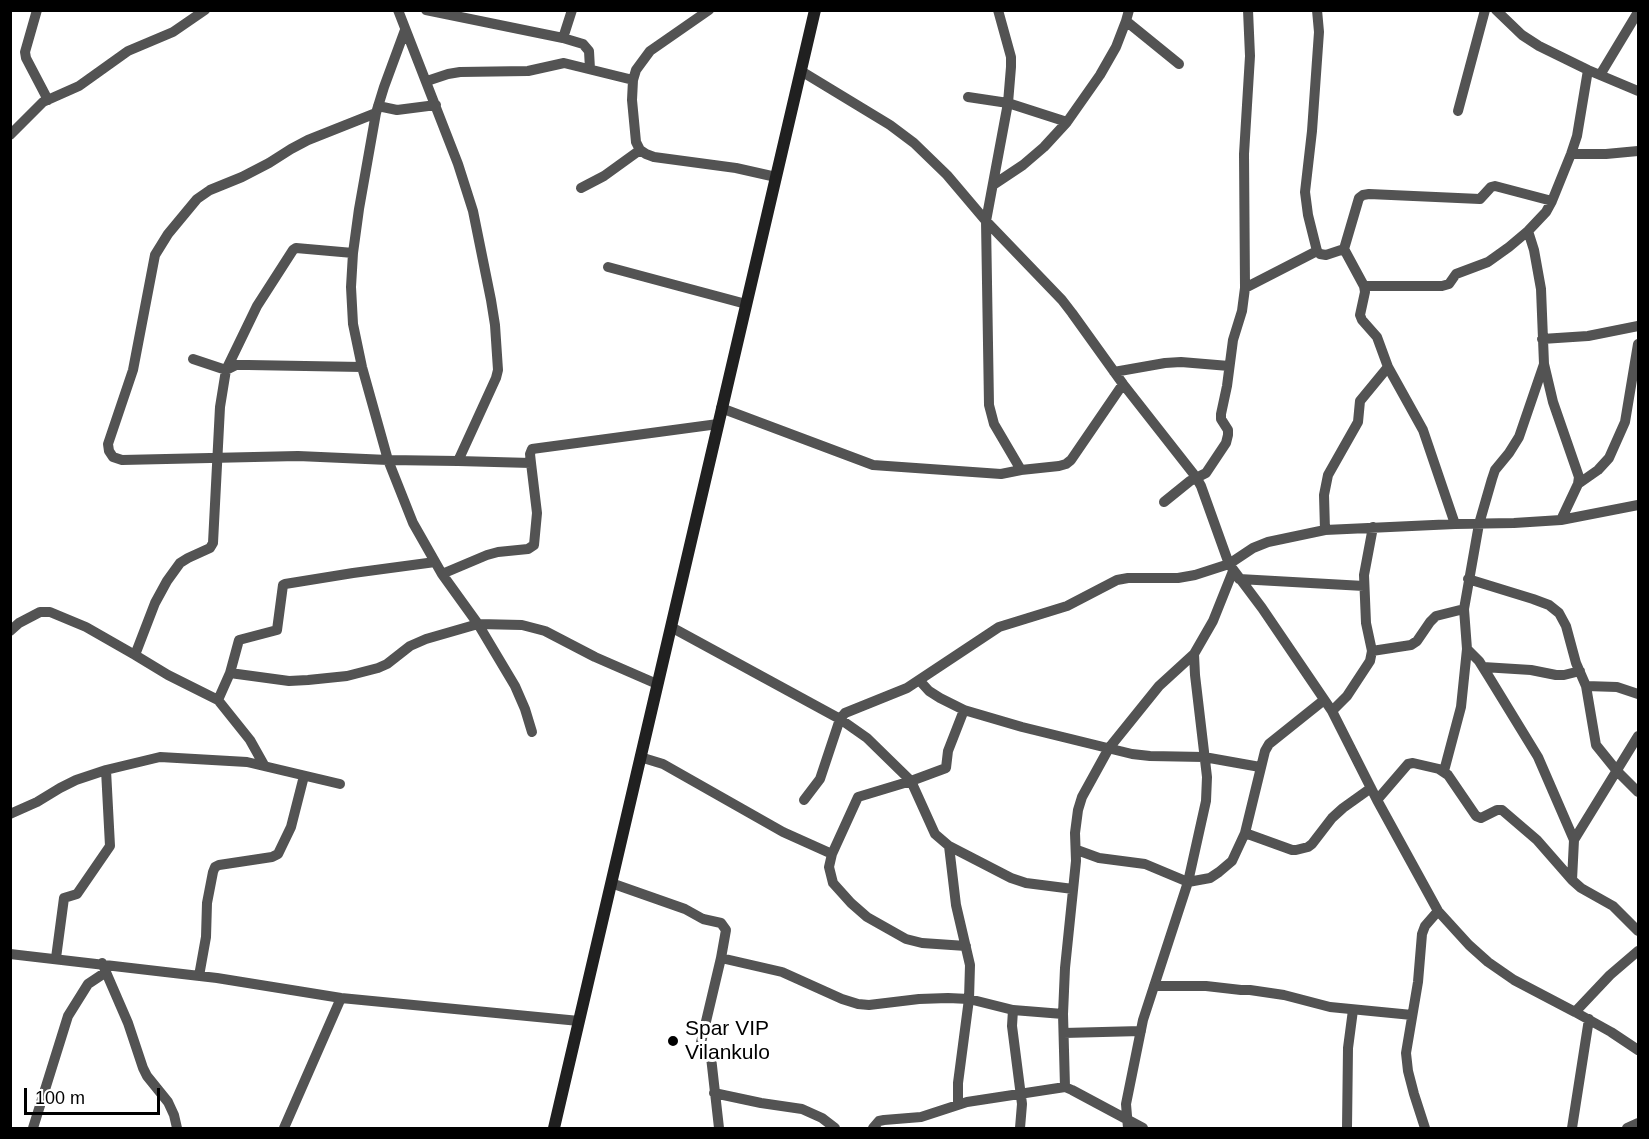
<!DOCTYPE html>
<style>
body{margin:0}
#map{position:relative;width:1649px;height:1139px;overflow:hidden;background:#fff;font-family:Arial,sans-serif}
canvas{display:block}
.frame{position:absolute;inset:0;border:12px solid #000;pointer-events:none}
.scale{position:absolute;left:24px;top:1088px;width:136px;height:27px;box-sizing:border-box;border:3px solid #000;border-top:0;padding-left:8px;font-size:18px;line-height:21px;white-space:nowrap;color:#000;-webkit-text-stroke:4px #fff;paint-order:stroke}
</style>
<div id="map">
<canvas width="1649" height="1139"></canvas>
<div class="frame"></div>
<div class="scale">100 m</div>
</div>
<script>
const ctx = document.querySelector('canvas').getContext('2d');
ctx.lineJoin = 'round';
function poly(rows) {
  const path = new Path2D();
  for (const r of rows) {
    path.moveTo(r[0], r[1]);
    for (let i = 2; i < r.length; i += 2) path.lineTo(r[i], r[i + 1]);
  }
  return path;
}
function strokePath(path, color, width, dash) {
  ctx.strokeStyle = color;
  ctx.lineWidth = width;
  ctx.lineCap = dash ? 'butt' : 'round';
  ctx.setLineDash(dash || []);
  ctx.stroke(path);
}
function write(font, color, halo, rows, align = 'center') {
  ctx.font = font + ' Arial,sans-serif';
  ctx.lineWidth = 6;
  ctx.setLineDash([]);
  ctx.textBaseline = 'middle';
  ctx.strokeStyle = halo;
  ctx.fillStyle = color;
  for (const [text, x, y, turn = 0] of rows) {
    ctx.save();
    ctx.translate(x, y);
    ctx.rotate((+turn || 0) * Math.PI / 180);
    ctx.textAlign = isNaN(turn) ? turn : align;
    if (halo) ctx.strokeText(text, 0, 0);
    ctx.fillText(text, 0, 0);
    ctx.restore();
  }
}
strokePath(poly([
 [37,10,25,52,26,58,48,100],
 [398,10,458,164,473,211,491,300,495,325,498,370,496,378,458,461,388,460,413,523,442,574,478,624,515,686,525,709,532,732],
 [426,10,563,38,583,44,589,51,590,69],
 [709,10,650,51,636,70,633,80,632,100,636,142,640,150,646,154,654,157,736,168,776,177],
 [1317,10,1319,32,1312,131,1305,192,1308,215,1317,251,1320,254,1326,255,1344,249,1364,286,1365,292,1360,315,1362,320,1377,337,1388,367,1360,401,1358,422,1328,475,1324,495,1325,530],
 [1496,10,1522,35,1539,46,1588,70,1638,91],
 [1126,21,1179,64],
 [563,38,572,10],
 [801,71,890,125,914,143,947,175,986,221,1062,300,1072,313,1123,384,1196,477,1201,486,1229,564,1262,608,1332,711,1377,800,1438,911,1469,945,1488,962,1514,980,1575,1012,1611,1032,1638,1050],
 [1600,75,1638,12],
 [427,81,448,74,460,72,528,71,564,63,633,80],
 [968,97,1008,103,1067,122],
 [378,106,397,110,436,105],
 [1458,111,1485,10],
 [376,113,308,140,291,149,269,163,242,177,210,190,197,199,168,234,155,255,133,370,108,444,109,451,113,457,122,460,298,456,388,460,362,367,353,324,351,287,353,253,359,209,376,113,384,87,405,30],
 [10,135,43,102,79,86,128,51,173,32,205,10],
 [1571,154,1606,154,1638,151],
 [993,185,1023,165,1044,147,1067,122,1100,75,1116,47,1126,21,1129,10],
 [581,188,604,176,640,150],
 [1528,231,1534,250,1541,289,1544,364,1553,402,1579,477,1578,484,1561,520],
 [1344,249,1359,198,1363,195,1369,194,1480,199,1491,187,1495,186,1552,201],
 [608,267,746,304],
 [1364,286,1442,286,1449,284,1456,274,1488,262,1509,247,1528,231,1546,212,1552,201,1571,154,1577,136,1588,70],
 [1245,288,1317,251],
 [1542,339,1588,336,1638,326],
 [193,359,226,370,257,306,293,250,296,248,353,253],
 [1544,364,1519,437,1509,453,1495,470,1492,479,1479,524,1464,609,1467,649,1479,661,1489,677,1538,757,1574,840,1572,880,1581,888,1613,906,1638,931],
 [1388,367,1423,430,1455,524],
 [1114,372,1165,363,1181,362,1229,366],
 [721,408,873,465,1001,474,1021,470,994,424,989,405,986,221,1008,103,1011,67,1011,57,998,10],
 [458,461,531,463,530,454,532,449,718,424],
 [1021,470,1059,466,1066,464,1071,460,1123,384],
 [1578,484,1598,470,1609,458,1625,422,1638,344],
 [1164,502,1190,481,1206,473,1226,443,1228,435,1228,430,1221,419,1221,414,1227,386,1233,340,1242,311,1245,288,1244,154,1250,56,1248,10],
 [442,574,487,555,498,552,528,549,534,545,537,513,531,463],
 [1239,579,1364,586],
 [1468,579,1533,599,1549,605,1559,613,1566,626,1576,663,1586,686,1617,687,1638,694],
 [671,627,840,719,867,738,911,781,935,834,949,846,1011,878,1026,883,1073,889],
 [10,631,19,623,40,612,50,612,86,627,135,655,155,603,167,581,180,563,188,558,210,548,213,543,220,407,226,370,236,365,248,365,362,367],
 [1372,651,1411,645,1417,641,1430,622,1436,616,1464,609],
 [135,655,168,675,218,700,230,673,289,681,308,680,347,676,378,668,387,664,410,646,426,639,478,624,522,625,545,631,595,657,657,684],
 [1483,667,1531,670,1556,675,1564,675,1580,671],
 [230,673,239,640,277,630,283,585,285,584,353,573,435,562],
 [919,680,929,691,940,698,964,710,1022,727,1132,754,1150,756,1204,757,1260,767],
 [1586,686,1596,745,1617,771,1638,792],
 [218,700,250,740,264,765],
 [964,710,948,751,946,768,911,781,858,797,832,854,829,867,833,883,851,903,867,917,906,939,922,943,966,946],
 [1332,711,1347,696,1370,661,1372,651,1366,623,1364,575,1373,527],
 [640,757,663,764,783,832,832,854],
 [1444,771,1461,707,1467,649],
 [804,800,820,779,840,719,845,713,907,688,999,627,1067,606,1117,580,1128,578,1178,578,1195,575,1229,564,1253,548,1268,542,1325,530,1455,524,1514,523,1561,520,1638,505],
 [1377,800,1408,764,1413,763,1439,769,1448,775,1476,816,1481,818,1497,810,1502,810,1537,840,1572,880],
 [10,814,37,802,60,788,76,780,106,770,160,757,247,762,340,784],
 [1245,833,1292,850,1296,850,1308,847,1312,844,1332,818,1343,808,1371,788],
 [1574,840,1638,736],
 [949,846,956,905,970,965,969,999,958,1083,958,1104],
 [1077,850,1099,858,1145,864,1188,882,1210,878,1219,872,1232,861,1245,833,1265,751,1269,744,1324,700],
 [611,883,685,909,703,919,721,923,726,930,721,958,699,1051,707,1054,711,1057,719,1128],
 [10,954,217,978,341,998,579,1021],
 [56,958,64,898,77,894,110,846,106,770],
 [721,958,782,972,842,999,858,1004,869,1005,919,999,948,998,969,999,1013,1010,1063,1014],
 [102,963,128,1023,143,1068,147,1076,168,1102,174,1115,177,1128],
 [199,976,206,937,207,903,213,872,215,867,219,865,272,857,278,854,291,827,304,776],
 [1154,986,1206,986,1241,990,1250,990,1284,995,1330,1007,1412,1015],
 [1013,1010,1012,1026,1022,1104,1020,1128],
 [1575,1012,1610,975,1638,951],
 [1064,1033,1141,1031],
 [1065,1087,1063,1014,1065,968,1076,861,1075,833,1078,810,1082,797,1109,748,1159,686,1194,654],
 [714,1093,761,1103,802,1109,822,1118,835,1128],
 [33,1128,68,1016,88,984,106,972],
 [284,1128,341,998],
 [873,1128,879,1121,884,1120,921,1117,967,1102,1065,1087,1072,1090,1143,1128],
 [1128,1128,1126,1104,1143,1020,1188,882,1206,801,1207,777,1195,675,1194,654,1213,621,1233,571],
 [1347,1128,1348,1048,1353,1010],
 [1425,1128,1414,1094,1408,1071,1406,1053,1418,982,1422,934,1425,926,1438,911],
 [1572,1128,1589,1019],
 [1627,1128,1638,1123]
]), '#535353', 10);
strokePath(poly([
 [554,1128,815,10]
]), '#202020', 12);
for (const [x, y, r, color] of [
 [673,1041,6,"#000"]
]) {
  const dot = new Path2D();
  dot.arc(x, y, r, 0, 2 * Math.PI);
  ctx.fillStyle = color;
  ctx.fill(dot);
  strokePath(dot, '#fff', 2);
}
write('21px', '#000', '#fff', [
 ["Spar VIP",685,1029],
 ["Vilankulo",685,1053]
], 'left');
</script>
